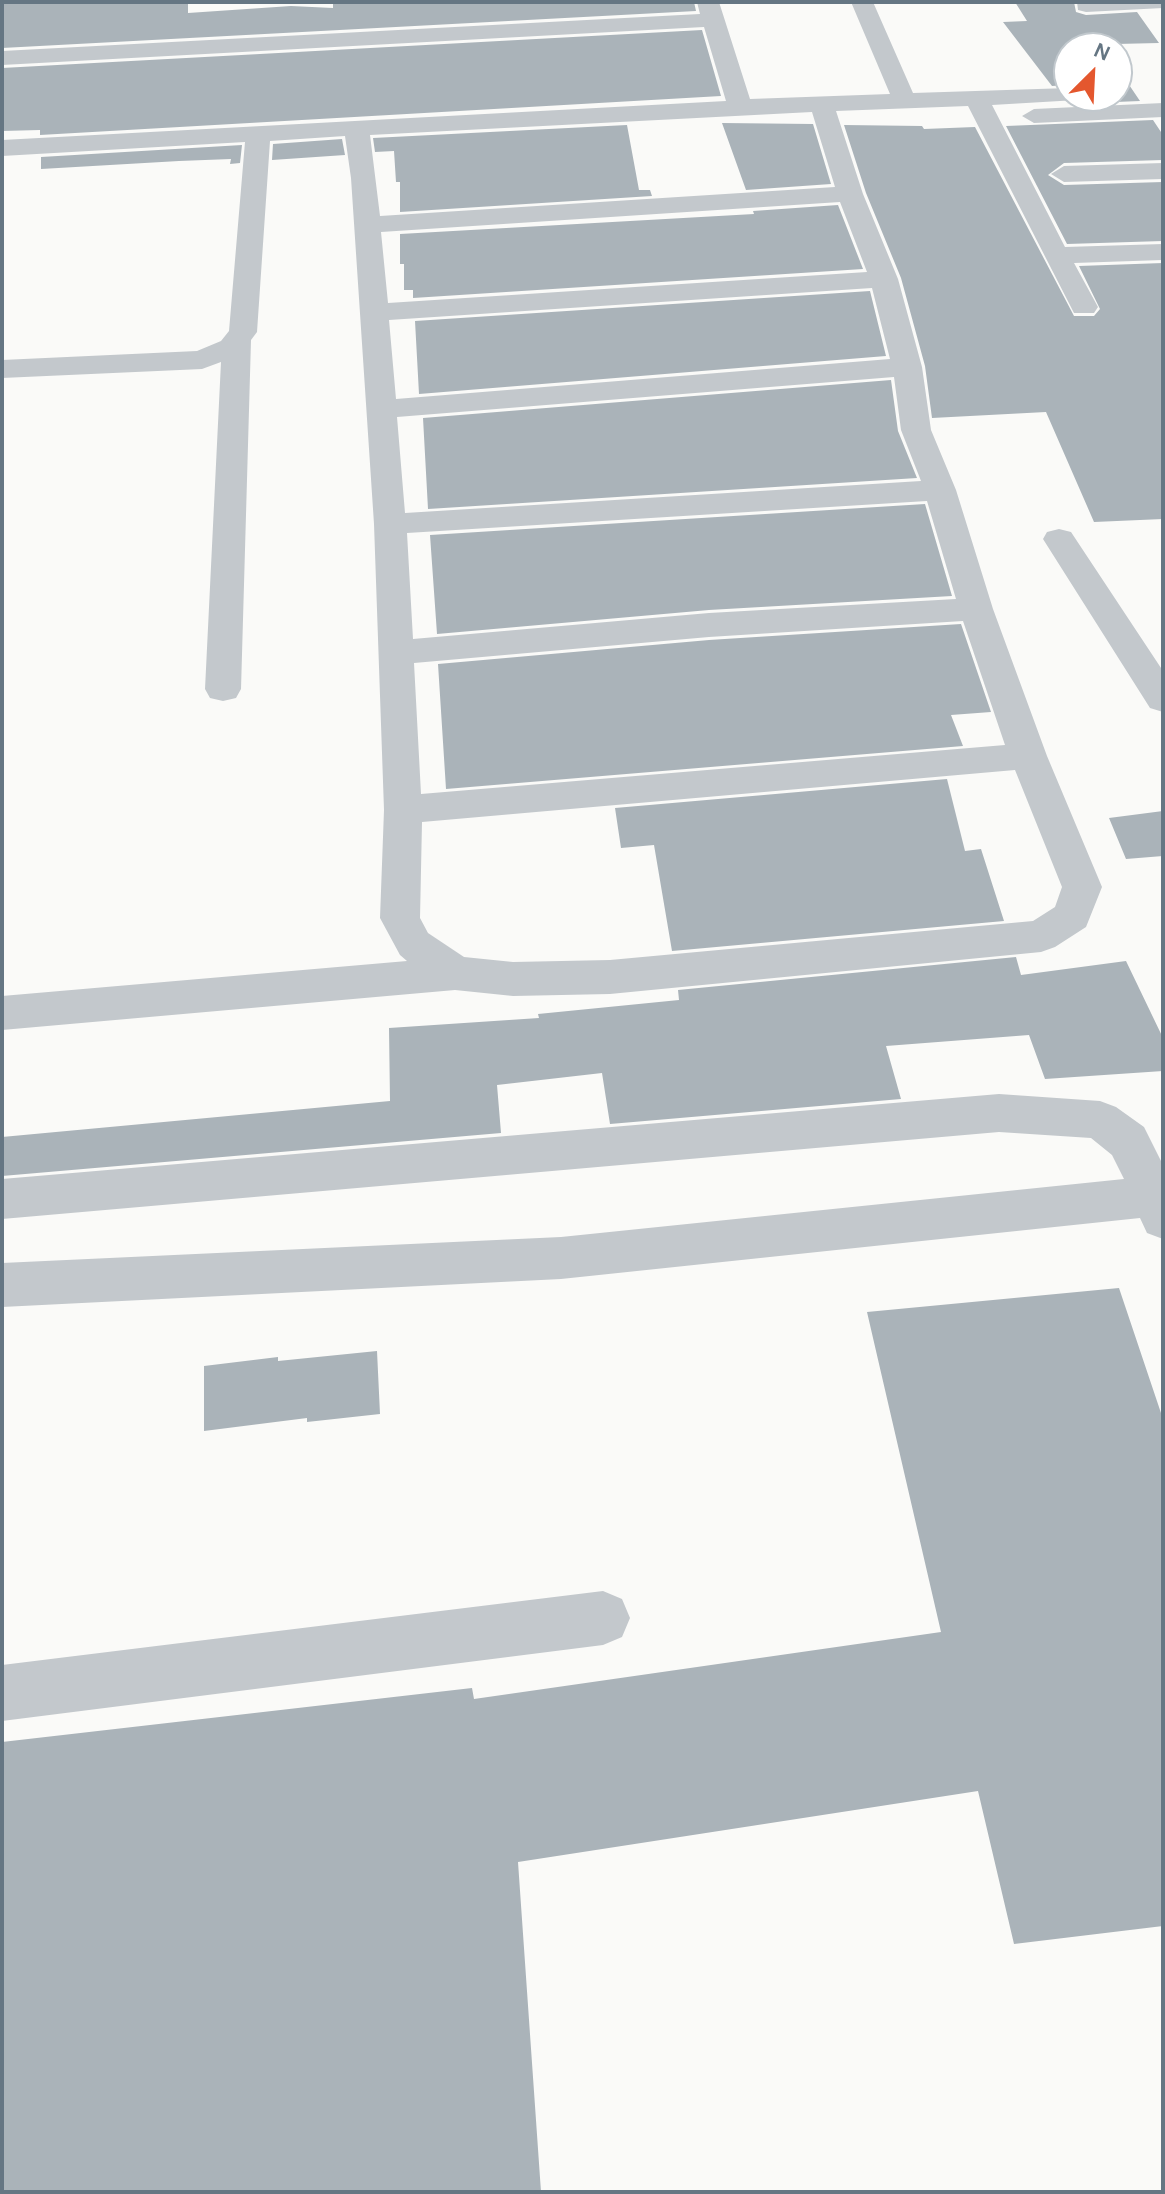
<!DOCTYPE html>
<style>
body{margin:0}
#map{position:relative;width:1165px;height:2194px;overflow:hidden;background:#fafaf8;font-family:Karla,sans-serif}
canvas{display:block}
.frame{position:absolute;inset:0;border:4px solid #657683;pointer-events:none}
.north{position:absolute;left:1053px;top:32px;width:80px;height:80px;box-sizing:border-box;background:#fff;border:2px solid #c1c8cd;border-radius:50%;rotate:24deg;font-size:22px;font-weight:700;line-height:32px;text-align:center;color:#657683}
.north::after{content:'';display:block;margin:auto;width:28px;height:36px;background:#e4572e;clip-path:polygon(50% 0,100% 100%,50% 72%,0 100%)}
</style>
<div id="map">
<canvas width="1165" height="2194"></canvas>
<div class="frame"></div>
<div class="north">N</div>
</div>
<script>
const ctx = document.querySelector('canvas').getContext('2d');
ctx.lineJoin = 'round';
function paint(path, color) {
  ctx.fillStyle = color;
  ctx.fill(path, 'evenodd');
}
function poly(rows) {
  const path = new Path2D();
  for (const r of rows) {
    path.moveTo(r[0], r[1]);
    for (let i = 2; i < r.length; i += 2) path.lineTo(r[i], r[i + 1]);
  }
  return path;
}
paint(poly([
 [2,2,188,2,188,13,291,6,333,8,333,2,694,2,696,11,2,48],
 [1015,2,1074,2,1076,12,1086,15,1137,12,1159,43,1116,44,1123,54,1117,54,1117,48,1069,48,1069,85,1052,86,1003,22,1027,21],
 [702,30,721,96,40,135,40,130,2,131,2,68],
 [1117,67,1140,101,1066,104,1077,103,1083,96,1117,96],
 [1153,120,1163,135,1163,160,1064,163,1048,175,1064,185,1163,182,1163,241,1067,244,1006,126],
 [722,123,813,124,831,184,746,190],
 [627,125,639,190,650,190,652,196,400,212,400,182,396,182,394,151,375,152,373,138],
 [844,125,922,126,924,129,975,127,1074,316,1094,316,1100,309,1079,266,1163,263,1163,519,1094,522,1046,412,932,418,925,366,901,278,866,193],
 [342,139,345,155,272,160,273,144],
 [242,145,240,163,230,164,231,159,179,161,41,169,41,157],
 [838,205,863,269,413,298,413,290,404,290,404,264,400,264,400,234,754,214,753,211],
 [870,291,886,356,419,394,415,321],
 [891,380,898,431,917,478,428,509,423,418],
 [925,504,952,596,709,610,437,634,430,535],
 [961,624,991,712,951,715,963,746,446,789,438,664,709,640],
 [947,779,965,851,981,849,1004,921,672,951,654,845,621,848,615,808],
 [1163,811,1163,856,1126,859,1109,818],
 [1016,957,1021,975,1126,961,1163,1038,1163,1071,1045,1079,1029,1035,886,1046,901,1099,610,1124,602,1073,497,1085,501,1133,2,1176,2,1137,390,1101,389,1028,539,1018,538,1014,679,1000,678,990],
 [1119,1288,1163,1419,1163,1926,1014,1944,978,1791,518,1862,541,2192,2,2192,2,1742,472,1688,474,1699,941,1632,867,1312],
 [377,1351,380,1414,307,1422,307,1418,204,1431,204,1366,278,1357,278,1361]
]), '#aab3b9');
paint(poly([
 [697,2,719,2,750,99,890,94,851,2,873,2,913,93,1069,88,1069,96,1080,96,1077,100,992,105,1065,247,1163,244,1163,260,1074,263,1098,307,1094,313,1074,313,968,106,836,111,863,194,898,279,922,367,931,430,956,490,993,609,1047,756,1102,887,1086,927,1055,947,1041,952,610,994,513,996,455,990,2,1030,2,996,407,961,400,955,380,918,384,810,374,524,351,178,345,136,270,141,257,332,251,340,241,689,236,698,223,701,210,698,205,689,221,362,202,369,2,378,2,360,197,351,221,341,229,331,245,142,2,156,2,140,726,101,704,27,2,65,2,51,700,14,697,2],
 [812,112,835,187,380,216,370,135,812,112],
 [840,202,867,272,388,303,381,232,840,202],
 [872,288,890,359,396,399,389,320,872,288],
 [894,377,901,430,921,481,405,513,397,417,894,377],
 [927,501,956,599,709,613,413,639,407,533,927,501],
 [963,621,1005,745,421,794,414,663,709,637,963,621],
 [1015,770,1062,887,1055,907,1033,921,610,960,513,962,464,957,428,933,420,918,422,822,1015,770],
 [1077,2,1163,2,1163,8,1086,12,1078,10,1077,2],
 [1163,103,1163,117,1034,123,1022,116,1034,109,1163,103],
 [1163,163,1163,179,1064,182,1051,174,1064,166,1163,163],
 [1059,529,1071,532,1163,671,1163,712,1150,708,1043,539,1047,532,1059,529],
 [999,1094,1100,1101,1116,1107,1144,1127,1163,1165,1163,1239,1147,1233,1140,1218,561,1279,2,1307,2,1263,561,1237,1124,1179,1112,1155,1091,1138,999,1132,2,1219,2,1179,999,1094],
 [603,1591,622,1599,630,1618,622,1637,603,1645,2,1721,2,1665,603,1591]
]), '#c3c8cc');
</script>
